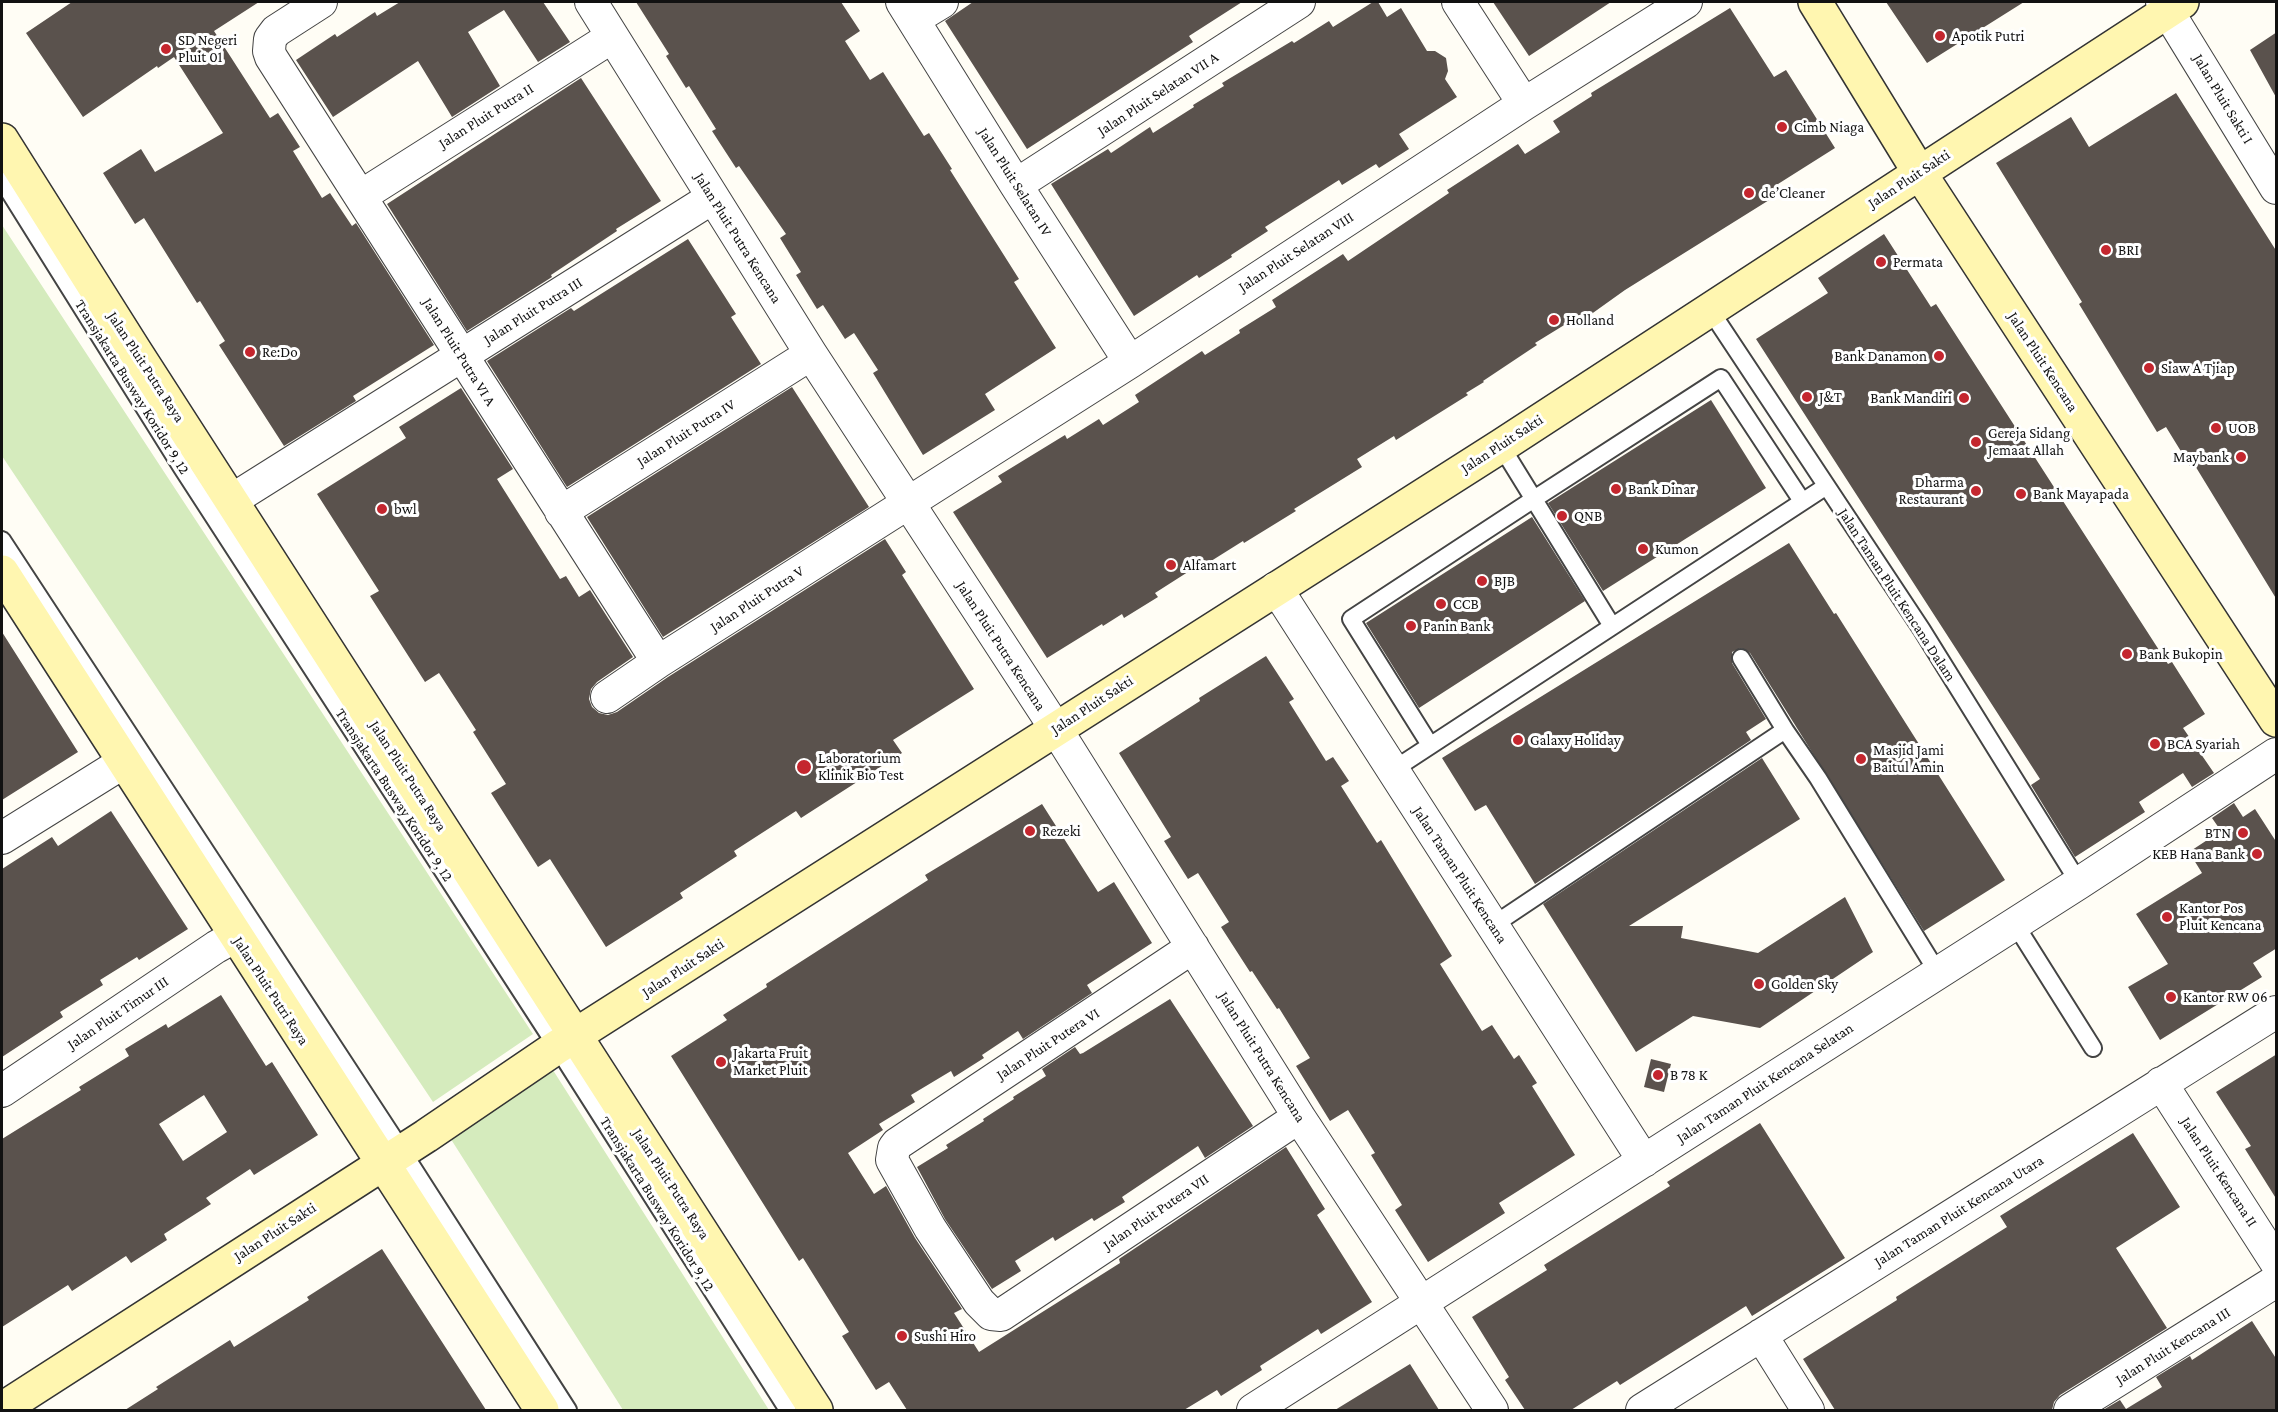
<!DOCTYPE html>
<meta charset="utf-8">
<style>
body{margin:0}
#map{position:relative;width:2278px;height:1412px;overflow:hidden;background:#fffdf5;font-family:"Crimson Pro",serif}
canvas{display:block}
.frame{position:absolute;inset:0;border:3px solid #111;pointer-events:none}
</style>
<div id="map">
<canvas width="2278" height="1412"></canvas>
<div class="frame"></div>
</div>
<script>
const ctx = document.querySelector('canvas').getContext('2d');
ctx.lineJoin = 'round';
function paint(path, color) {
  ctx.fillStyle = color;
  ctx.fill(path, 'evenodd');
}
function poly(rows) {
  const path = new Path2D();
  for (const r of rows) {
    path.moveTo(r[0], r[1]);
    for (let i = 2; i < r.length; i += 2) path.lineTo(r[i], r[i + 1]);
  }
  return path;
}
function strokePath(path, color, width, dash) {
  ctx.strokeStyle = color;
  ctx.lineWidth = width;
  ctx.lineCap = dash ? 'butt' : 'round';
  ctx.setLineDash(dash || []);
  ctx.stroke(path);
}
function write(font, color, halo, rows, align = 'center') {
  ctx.font = font + ' "Crimson Pro",serif';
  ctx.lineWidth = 6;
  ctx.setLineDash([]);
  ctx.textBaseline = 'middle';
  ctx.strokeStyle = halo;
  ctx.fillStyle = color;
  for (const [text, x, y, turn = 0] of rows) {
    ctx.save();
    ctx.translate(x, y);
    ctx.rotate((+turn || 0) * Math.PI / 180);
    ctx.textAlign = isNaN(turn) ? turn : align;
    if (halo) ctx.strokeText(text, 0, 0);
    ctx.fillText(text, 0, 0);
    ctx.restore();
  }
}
paint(poly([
 [2,225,533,1034,433,1102,2,456],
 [551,1067,769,1410,623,1410,447,1133]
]), '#d5ebbd');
paint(poly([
 [72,2,259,2,214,31,270,118,278,113,300,147,293,151,322,198,330,193,352,226,356,223,434,345,353,396,356,401,284,446,219,345,225,341,200,301,197,303,144,218,135,224,103,173,141,149,155,172,223,133,174,57,158,68,157,66,83,117,26,33],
 [400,2,543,2,570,42,538,62,504,10,468,32,500,86,452,117,418,61,333,117,296,60,335,34,337,37,375,12,377,16],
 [636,2,841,2,860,31,845,41,870,80,883,72,924,136,929,133,952,169,950,170,1019,279,1014,282,1056,348,985,394,995,410,923,455,873,373,878,370,854,333,845,339,823,305,817,309,796,275,801,272,780,238,786,234,739,166,736,168,712,131,716,129,689,86,686,88,666,56,669,54],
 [973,2,1242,2,1189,36,1193,42,1027,149,945,21],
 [1373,2,1378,2,1387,17,1401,8,1427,51,1435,51,1446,58,1448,71,1445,79,1457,97,1399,134,1409,149,1379,168,1376,164,1342,185,1339,180,1265,227,1268,231,1231,255,1232,257,1199,278,1197,275,1134,316,1051,184,1108,149,1111,153,1150,127,1153,133,1194,107,1193,105,1224,86,1222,83,1292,41,1294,43,1329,21,1333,27],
 [1493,2,1611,2,1529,56],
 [1886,2,2024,2,1927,63],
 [1730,8,1774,77,1786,70,1835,148,1778,184,1782,192,1625,290,1590,315,1587,311,1535,343,1537,345,1483,381,1484,382,1466,393,1468,395,1396,440,1394,436,1357,459,1362,467,1294,509,1296,511,1244,543,1243,541,1192,573,1191,570,1155,593,1158,597,1124,618,1122,614,1103,626,1102,624,1047,658,953,512,1002,482,998,476,1065,435,1067,439,1099,419,1103,425,1139,402,1135,395,1202,351,1205,355,1240,333,1239,330,1276,307,1272,300,1343,254,1348,261,1449,193,1447,190,1518,144,1525,154,1560,132,1553,121,1592,96,1591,93],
 [2277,32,2277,99,2250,50],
 [581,78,661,201,616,229,617,231,551,275,552,277,467,331,387,204],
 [2176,93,2277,252,2277,600,2194,464,2190,466,2166,427,2157,432,2079,304,2082,302,1996,163,2071,117,2089,147],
 [1884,234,1931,307,1936,304,2168,664,2172,662,2205,714,2183,728,2214,773,2192,787,2183,773,2139,802,2145,812,2075,857,2031,785,2040,779,1756,339,1828,293,1818,278],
 [688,239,736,314,731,317,761,364,567,487,487,361,571,308,574,311],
 [792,387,869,507,663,637,587,517],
 [461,388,513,469,497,479,560,579,566,576,579,597,590,590,633,657,597,682,591,689,589,699,592,707,599,713,608,715,617,712,668,677,885,539,906,572,902,575,974,689,893,740,902,753,801,818,796,811,734,851,737,856,680,893,683,898,606,947,550,859,538,867,491,793,506,784,473,732,476,730,439,673,425,682,370,596,379,591,317,494,406,438,399,427],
 [1711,400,1766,488,1603,591,1548,503],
 [1532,517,1585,601,1419,708,1366,623],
 [1789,543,1834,614,1836,613,2005,880,1924,931,1750,653,1741,648,1732,652,1732,663,1766,719,1746,732,1751,740,1535,884,1486,805,1475,811,1442,758],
 [2,632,78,752,2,800],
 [1266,656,1294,699,1289,702,1326,761,1333,757,1349,781,1341,786,1377,843,1381,840,1452,956,1440,964,1482,1031,1492,1025,1514,1059,1519,1055,1537,1083,1532,1086,1575,1155,1499,1203,1505,1213,1428,1262,1395,1210,1402,1205,1371,1155,1375,1153,1348,1110,1330,1121,1296,1066,1310,1058,1279,1008,1277,1009,1252,971,1250,972,1221,927,1229,922,1198,873,1188,879,1164,841,1171,837,1119,753,1200,701,1199,698],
 [1762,758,1800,819,1629,926,1683,926,1681,938,1758,953,1845,897,1873,952,1760,1028,1693,1016,1636,1052,1543,904],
 [2234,803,2243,817,2255,809,2277,843,2277,948,2253,963,2262,977,2160,1040,2128,987,2168,964,2136,914,2202,873,2189,852,2221,831,2212,818],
 [1042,804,1098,892,1114,882,1152,943,1087,985,1092,993,1023,1039,1018,1031,982,1055,984,1058,954,1077,951,1071,911,1095,915,1102,879,1124,883,1130,848,1153,874,1194,886,1186,915,1238,962,1309,954,1313,979,1352,1120,1263,1119,1259,1286,1147,1325,1209,1317,1215,1372,1302,1321,1334,1318,1329,1260,1366,1262,1370,1221,1396,1217,1390,1184,1410,907,1410,889,1382,876,1390,842,1336,849,1332,803,1258,799,1261,671,1056,727,1020,723,1015,767,987,766,984,928,880,925,875],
 [111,811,188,929,139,960,137,957,100,980,103,985,60,1012,63,1017,2,1057,2,869,52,837,58,846],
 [221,995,266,1066,272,1062,318,1135,254,1175,250,1169,206,1198,211,1204,164,1234,167,1240,131,1263,126,1256,72,1291,68,1285,2,1327,2,1139,81,1090,79,1087,129,1056,125,1049,166,1024,168,1028],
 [204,1095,227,1132,183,1161,159,1124],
 [1170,999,1253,1126,1205,1158,1198,1146,1122,1197,1125,1202,1094,1221,1092,1218,1055,1241,1053,1237,1015,1261,1021,1271,992,1289,945,1219,917,1167,948,1148,946,1145,984,1121,983,1119,1014,1099,1013,1097,1046,1076,1042,1069,1075,1047,1080,1054,1083,1053],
 [2277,1054,2277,1200,2245,1149,2251,1146,2216,1092],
 [1651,1059,1671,1064,1664,1092,1644,1087],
 [1760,1123,1845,1258,1752,1316,1746,1306,1620,1385,1617,1381,1571,1410,1525,1410,1505,1380,1509,1377,1472,1317,1547,1270,1544,1265,1670,1186,1667,1182],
 [2133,1133,2180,1207,2116,1248,2167,1328,2060,1395,2054,1402,2052,1410,1835,1410,1803,1359,1897,1300,1896,1297,2007,1227,2000,1216],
 [382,1249,486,1410,125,1410,158,1389,156,1387,230,1340,234,1347,309,1300,307,1297],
 [2252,1321,2277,1360,2277,1410,2103,1410,2120,1400,2126,1409,2162,1387,2156,1377,2190,1356,2192,1360],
 [1410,1364,1439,1410,1335,1410]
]), '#5a524d');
const lane = poly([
 [2,180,182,468,557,1047,788,1410],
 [1710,310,1922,630,2079,883],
 [1501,446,1612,626],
 [2,540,402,1151,568,1410],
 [1741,658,1785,730],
 [1430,745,1351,619,1534,499,1721,378,1802,501],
 [1393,770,1825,487],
 [2015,924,2093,1048],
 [1492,926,1785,730,1818,778,1938,973]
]);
const street = poly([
 [321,2,276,31,270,39,269,51,271,57,658,662],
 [591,2,811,354,1056,729,1299,1117,1492,1410],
 [902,2,1016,185,1130,362],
 [1458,2,1524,104],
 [2162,2,2276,188],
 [914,19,942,2],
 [1016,185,1299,2],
 [361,196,612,37],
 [232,500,712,198],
 [561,512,811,354],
 [1276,588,1644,1161],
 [607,697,658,662,1130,362,1524,104,1686,2],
 [2,838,124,762],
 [1193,947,897,1144,894,1148,892,1160,930,1228,979,1302,991,1314,1001,1315,1299,1117],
 [2161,1083,2276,1262],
 [2,1091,216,947,236,936],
 [1761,1335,1808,1410],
 [1253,1410,2079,883,2276,754],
 [1642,1410,2276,1012],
 [2070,1410,2276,1281]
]);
const secondary = poly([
 [1815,2,1919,172,2276,720],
 [2,140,135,351,816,1410],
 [2,572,542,1410],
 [2,1409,426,1136,557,1047,1501,446,2182,2]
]);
strokePath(lane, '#444', 20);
strokePath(street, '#444', 34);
strokePath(secondary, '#333', 36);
strokePath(lane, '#fff', 16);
strokePath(street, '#fff', 32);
strokePath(secondary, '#fff6b0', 33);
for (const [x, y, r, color] of [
 [1940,36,6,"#c4262e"],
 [166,49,6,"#c4262e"],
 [1782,127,6,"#c4262e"],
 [1749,193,6,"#c4262e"],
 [2106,250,6,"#c4262e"],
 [1881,262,6,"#c4262e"],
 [1554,320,6,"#c4262e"],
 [250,352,6,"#c4262e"],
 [1939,356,6,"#c4262e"],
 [2149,368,6,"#c4262e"],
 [1807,397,6,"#c4262e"],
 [1964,398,6,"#c4262e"],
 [2216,428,6,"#c4262e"],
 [1976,442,6,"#c4262e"],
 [2241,457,6,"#c4262e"],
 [1616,489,6,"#c4262e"],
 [1976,491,6,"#c4262e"],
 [2021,494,6,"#c4262e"],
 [382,509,6,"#c4262e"],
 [1562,516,6,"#c4262e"],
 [1643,549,6,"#c4262e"],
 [1171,565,6,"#c4262e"],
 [1482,581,6,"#c4262e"],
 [1441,604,6,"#c4262e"],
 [1411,626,6,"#c4262e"],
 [2127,654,6,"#c4262e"],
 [1518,740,6,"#c4262e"],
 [2155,744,6,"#c4262e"],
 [1861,759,6,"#c4262e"],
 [804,767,8,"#c4262e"],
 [1030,831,6,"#c4262e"],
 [2243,833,6,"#c4262e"],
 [2257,854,6,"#c4262e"],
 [2167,917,6,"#c4262e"],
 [1759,984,6,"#c4262e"],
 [2171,997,6,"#c4262e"],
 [721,1062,6,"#c4262e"],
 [1658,1075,6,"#c4262e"],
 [902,1336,6,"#c4262e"]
]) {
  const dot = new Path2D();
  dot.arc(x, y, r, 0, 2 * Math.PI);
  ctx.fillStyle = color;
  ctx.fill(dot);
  strokePath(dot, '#fff', 2);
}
write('15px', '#111', '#fff', [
 ["Apotik Putri",1952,36],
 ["SD Negeri",178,40],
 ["Pluit 01",178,57],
 ["Cimb Niaga",1794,127],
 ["de’Cleaner",1761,193],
 ["BRI",2118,250],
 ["Permata",1893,262],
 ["Holland",1566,320],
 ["Re:Do",262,352],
 ["Bank Danamon",1927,356,"right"],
 ["Siaw A Tjiap",2161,368],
 ["J&T",1819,397],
 ["Bank Mandiri",1952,398,"right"],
 ["UOB",2228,428],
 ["Gereja Sidang",1988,433],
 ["Jemaat Allah",1988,450],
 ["Maybank",2229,457,"right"],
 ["Dharma",1964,482,"right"],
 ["Restaurant",1964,499,"right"],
 ["Bank Dinar",1628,489],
 ["Bank Mayapada",2033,494],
 ["bwl",394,509],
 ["QNB",1574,516],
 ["Kumon",1655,549],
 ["Alfamart",1183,565],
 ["BJB",1494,581],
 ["CCB",1453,604],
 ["Panin Bank",1423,626],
 ["Bank Bukopin",2139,654],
 ["Galaxy Holiday",1530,740],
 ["BCA Syariah",2167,744],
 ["Masjid Jami",1873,750],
 ["Baitul Amin",1873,767],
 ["Laboratorium",818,758],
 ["Klinik Bio Test",818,775],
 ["Rezeki",1042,831],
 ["BTN",2231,833,"right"],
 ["KEB Hana Bank",2245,854,"right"],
 ["Kantor Pos",2179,908],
 ["Pluit Kencana",2179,925],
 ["Golden Sky",1771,984],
 ["Kantor RW 06",2183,997],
 ["Jakarta Fruit",733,1053],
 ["Market Pluit",733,1070],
 ["B 78 K",1670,1075],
 ["Sushi Hiro",914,1336]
], 'left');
write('15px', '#111', '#fff', [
 ["Jalan Pluit Selatan VII A",1158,94,-33],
 ["Jalan Pluit Sakti I",2223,99,59],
 ["Jalan Pluit Putra II",486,116,-32],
 ["Jalan Pluit Sakti",1909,179,-33],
 ["Jalan Pluit Selatan IV",1015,182,58],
 ["Jalan Pluit Putra Kencana",738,238,58],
 ["Jalan Pluit Selatan VIII",1296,252,-33],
 ["Jalan Pluit Putra III",533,311,-32],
 ["Jalan Pluit Putra VI A",459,352,58],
 ["Jalan Pluit Kencana",2043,362,57],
 ["Jalan Pluit Putra Raya",146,367,57],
 ["Transjakarta Busway Koridor 9, 12",132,387,58],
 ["Jalan Pluit Putra IV",686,433,-32],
 ["Jalan Pluit Sakti",1502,444,-33],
 ["Jalan Taman Pluit Kencana Dalam",1897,595,57],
 ["Jalan Pluit Putra V",757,599,-33],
 ["Jalan Pluit Putra Kencana",1001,646,57],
 ["Jalan Pluit Sakti",1092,705,-33],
 ["Jalan Pluit Putra Raya",408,776,57],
 ["Transjakarta Busway Koridor 9, 12",394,795,57],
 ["Jalan Taman Pluit Kencana",1460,875,57],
 ["Jalan Pluit Sakti",683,968,-33],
 ["Jalan Pluit Putri Raya",271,991,57],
 ["Jalan Pluit Timur III",118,1013,-34],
 ["Jalan Pluit Putera VI",1048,1044,-33],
 ["Jalan Pluit Putra Kencana",1262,1057,58],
 ["Jalan Taman Pluit Kencana Selatan",1765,1083,-33],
 ["Jalan Pluit Kencana II",2219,1172,57],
 ["Jalan Pluit Putra Raya",671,1184,57],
 ["Transjakarta Busway Koridor 9, 12",657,1204,58],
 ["Jalan Taman Pluit Kencana Utara",1959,1211,-32],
 ["Jalan Pluit Putera VII",1156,1212,-34],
 ["Jalan Pluit Sakti",275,1232,-33],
 ["Jalan Pluit Kencana III",2173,1346,-32]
]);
</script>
